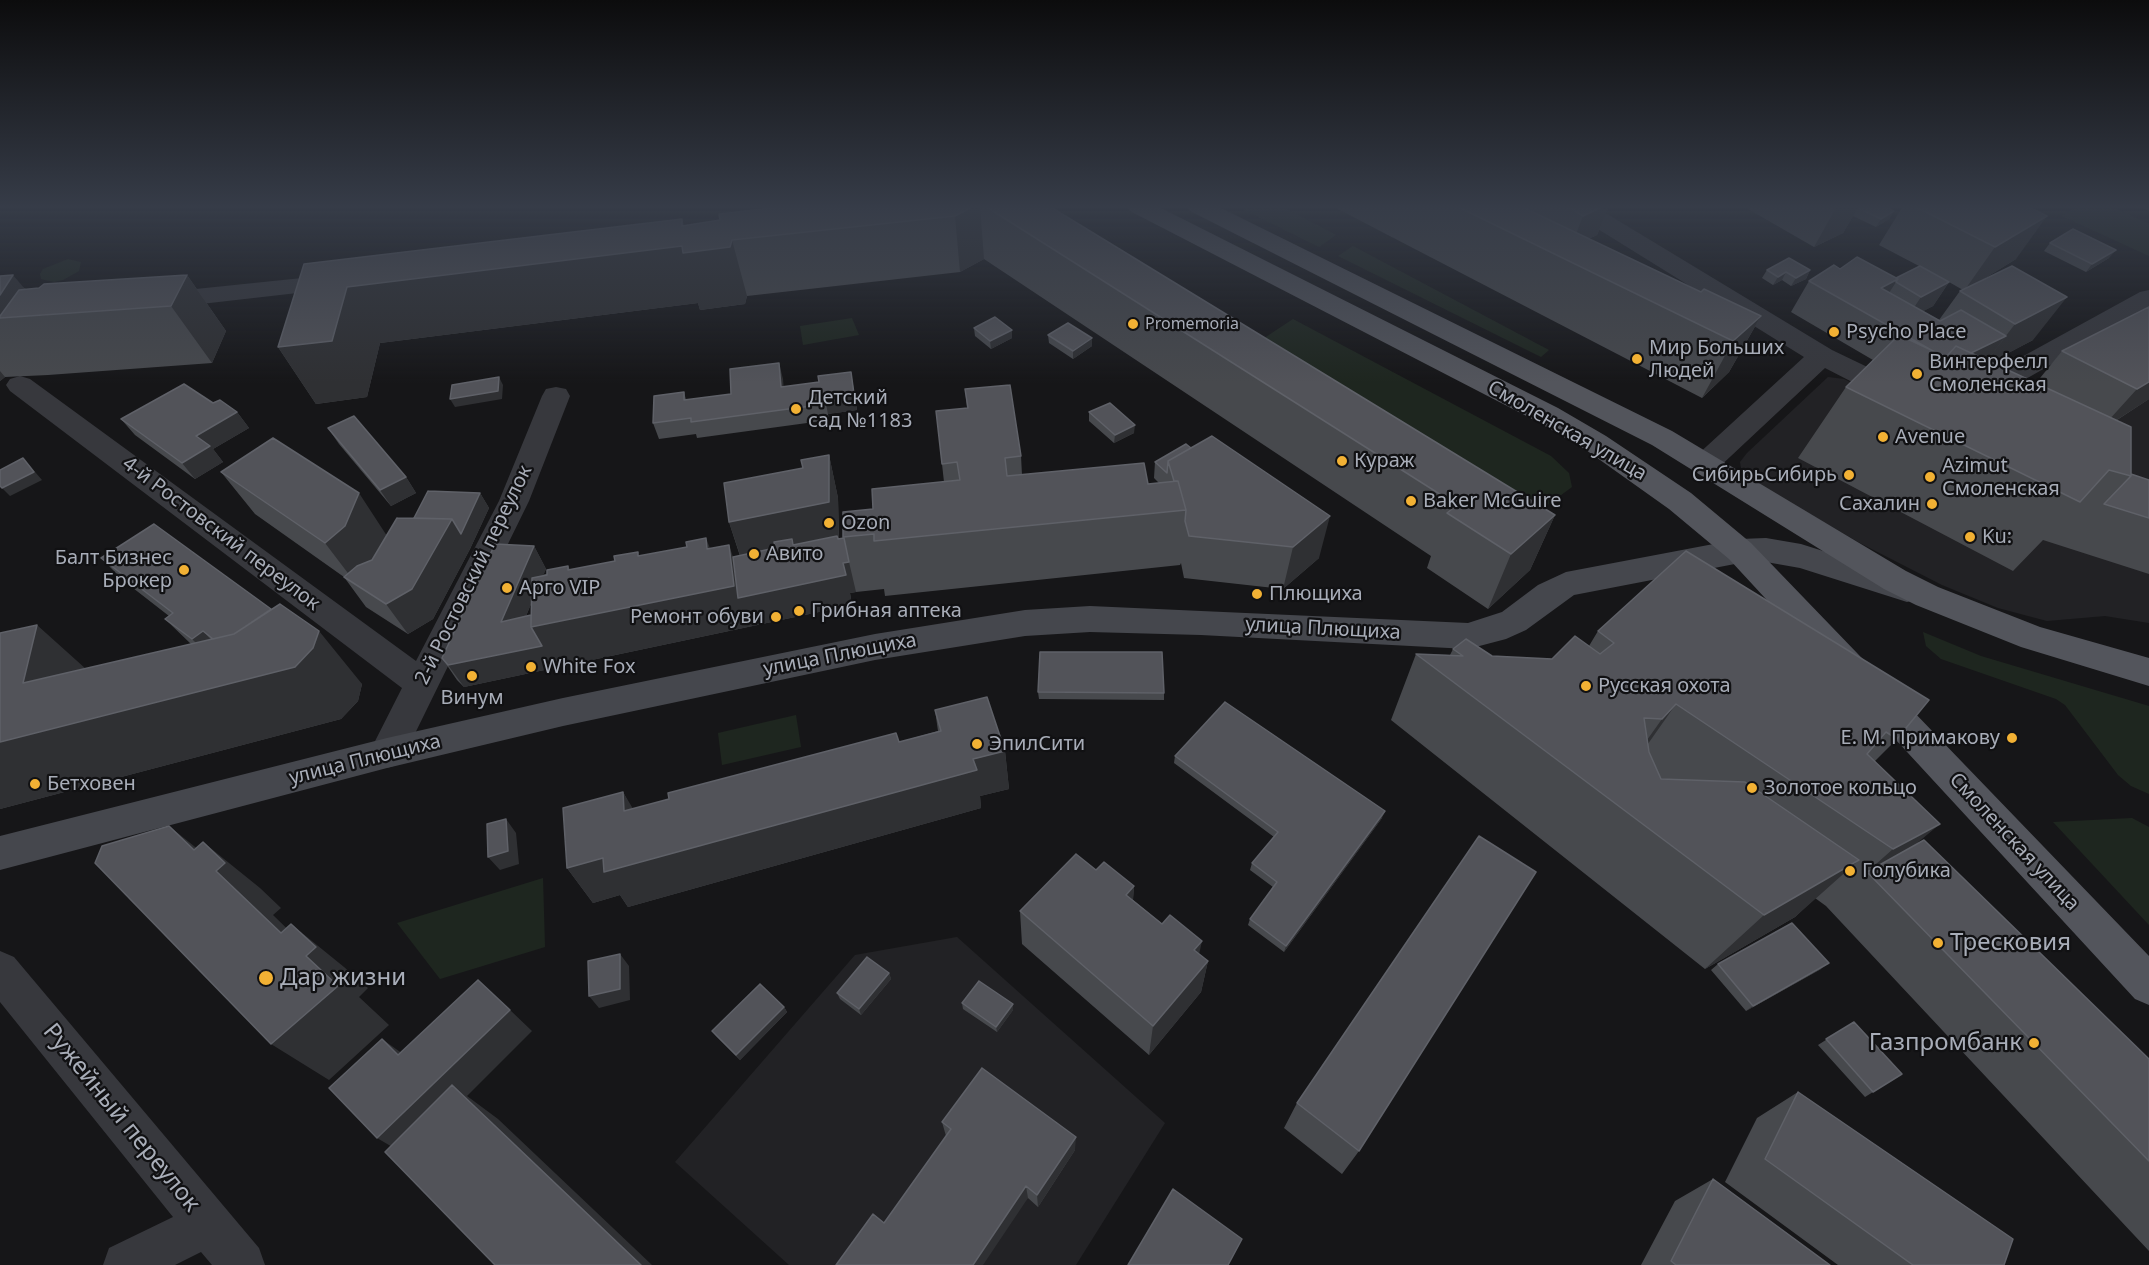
<!DOCTYPE html>
<meta charset="utf-8">
<style>
body{margin:0}
canvas{display:block;background:#161618}
</style>
<canvas width="2149" height="1265"></canvas>
<script>
const ctx = document.querySelector('canvas').getContext('2d');
ctx.lineJoin = 'round';
function paint(path, color) {
  ctx.fillStyle = color;
  ctx.fill(path, 'evenodd');
}
function poly(rows) {
  const path = new Path2D();
  for (const r of rows) {
    path.moveTo(r[0], r[1]);
    for (let i = 2; i < r.length; i += 2) path.lineTo(r[i], r[i + 1]);
  }
  return path;
}
function strokePath(path, color, width, dash) {
  ctx.strokeStyle = color;
  ctx.lineWidth = width;
  ctx.lineCap = dash ? 'butt' : 'round';
  ctx.setLineDash(dash || []);
  ctx.stroke(path);
}
function write(font, color, halo, rows, align = 'center') {
  ctx.font = font + ' "Noto Sans",sans-serif';
  ctx.lineWidth = 4.5;
  ctx.setLineDash([]);
  ctx.textBaseline = 'middle';
  ctx.strokeStyle = halo;
  ctx.fillStyle = color;
  for (const [text, x, y, turn = 0] of rows) {
    ctx.save();
    ctx.translate(x, y);
    ctx.rotate((+turn || 0) * Math.PI / 180);
    ctx.textAlign = isNaN(turn) ? turn : align;
    if (halo) ctx.strokeText(text, 0, 0);
    ctx.fillText(text, 0, 0);
    ctx.restore();
  }
}
paint(poly([
 [2114,339,2149,348,2149,623,2105,616,2047,621,1998,608,1942,585,1858,542,1748,478,1741,468,1740,462,1747,453,1828,377,1844,379,1919,416,1960,421],
 [957,937,1165,1123,1076,1265,789,1265,675,1162,855,955]
]), '#222225');
paint(poly([
 [1236,206,1281,206,1336,235,1319,247],
 [2077,206,2110,206,2149,224,2149,256,2062,216],
 [1353,246,1549,350,1541,357,1338,256],
 [68,259,81,262,79,271,63,280,54,282,41,279,40,274,43,269],
 [852,318,859,335,803,345,800,326],
 [1293,319,1551,456,1569,473,1572,487,1511,532,1234,358],
 [1923,632,1981,656,2149,706,2149,794,2131,786,2118,775,2065,705,2056,699,1941,659,1926,646],
 [796,715,801,747,722,765,718,733],
 [2132,818,2149,827,2149,925,2053,822],
 [543,878,545,947,440,979,397,923]
]), '#1e261f');
paint(poly([
 [1565,206,1594,206,1832,350,1909,387,1913,394,1909,401,1899,403,1889,401,1825,368,1715,471,1705,474,1695,471,1690,464,1695,457,1804,357,1569,211,1565,206],
 [341,274,350,277,354,282,350,287,157,309,148,307,144,301,148,295,157,293,341,274],
 [2149,290,2149,309,1987,401,1977,403,1967,401,1963,394,1967,387,2140,292,2149,290],
 [20,376,30,379,416,661,499,501,542,396,546,389,556,387,566,389,570,396,529,501,400,764,387,768,374,764,369,753,402,688,10,391,6,385,10,379,20,376],
 [0,951,14,957,259,1248,265,1265,212,1265,201,1252,175,1265,103,1265,109,1248,173,1217,0,1002,0,951]
]), '#37383d');
paint(poly([
 [1766,538,1801,544,1918,581,1923,590,1918,599,1907,602,1800,568,1766,562,1740,563,1574,595,1526,630,1506,639,1468,649,1201,635,1090,632,1025,636,875,660,563,726,387,768,0,870,0,836,387,738,563,698,875,634,1025,610,1090,606,1468,623,1502,612,1538,585,1566,572,1740,539,1766,538]
]), '#45474d');
paint(poly([
 [1126,206,1157,206,1558,408,1606,436,1691,493,1751,543,2149,956,2149,1005,2135,999,1729,559,1669,509,1586,450,1538,422,1130,211,1126,206],
 [1186,206,1217,206,1672,431,1906,571,1938,587,2040,627,2149,658,2149,686,2021,647,1916,605,1884,589,1652,445,1190,211,1186,206]
]), '#53555c');
paint(poly([
 [788,206,1049,206,1555,515,1530,570,1488,609,1427,568,1431,556,984,259,960,272,747,296,745,304,700,310,698,303,380,343,367,397,316,404,278,347,682,219,684,226,720,220],
 [1332,206,1520,206,1522,207,1523,206,1609,206,1597,235,1588,239,1701,292,1761,316,1729,372,1702,398],
 [1749,206,1884,206,1894,211,1889,219,1876,227,1853,216,1843,233,1814,247,1748,209],
 [1903,206,2027,206,2016,259,1977,283,2033,340,1991,362,2036,383,2062,351,2149,307,2149,399,2117,420,2131,474,2149,480,2149,574,2043,540,2013,571,1798,458,1846,387,1873,360,1791,312,1809,281,1840,269,1896,278,1919,266,1879,245],
 [1949,282,1963,290,1960,291,1939,320,1923,311,1933,306],
 [2138,206,2149,206,2149,211],
 [2050,243,2109,258,2086,272,2044,251],
 [1767,270,1810,270,1806,279,1791,286,1782,280,1773,285,1762,278],
 [187,275,226,331,212,363,48,375,5,377,0,381,0,276,26,289],
 [974,328,1012,338,991,349,975,336],
 [1048,335,1092,346,1073,359,1049,343],
 [851,372,857,410,828,414,829,420,697,438,696,434,659,439,653,423,684,392,686,400,731,394,783,379,783,387,819,382],
 [965,389,1021,456,1022,475,1148,484,1159,483,1154,478,1155,462,1186,444,1319,558,1283,589,1184,578,1181,563,1180,565,885,596,884,589,856,592,850,593,852,605,464,687,457,680,442,658,534,546,546,569,543,575,568,566,570,570,640,556,710,549,733,557,740,556,729,522,803,468,829,455,838,498,839,539,844,538,843,512,873,509,944,482,942,464,967,408],
 [531,604,531,615,526,616],
 [213,403,237,412,249,428,213,449,223,462,195,479,135,435,121,419],
 [1089,412,1134,433,1114,443,1089,421],
 [328,428,406,477,416,493,391,506,339,444],
 [221,472,387,535,414,518,480,493,489,508,470,549,433,619,408,634,366,607,344,577,255,514],
 [1686,551,1897,739,1875,761,1912,847,2149,1059,2149,1251,1826,906,1815,898,1795,917,1705,969,1391,720,1416,654,1450,655,1453,649,1492,656,1552,659,1589,646,1598,631],
 [101,558,362,684,358,701,341,719,0,809,0,633,86,669,191,644,165,619,169,616,124,581],
 [1038,692,1164,693,1164,700,1039,699],
 [935,710,1005,751,1009,789,980,796,981,808,628,907,620,895,593,903,567,868,623,792,632,809,899,742,938,731],
 [1175,756,1382,818,1284,952,1248,925,1250,919,1273,887,1250,870,1252,863,1274,837,1174,763],
 [1096,870,1134,886,1133,900,1208,961,1201,992,1149,1055,1022,944,1020,911],
 [1718,964,1821,969,1746,1011,1711,970],
 [889,973,891,979,861,1015,840,999,837,993],
 [962,1003,1013,1004,1013,1010,997,1032,963,1009],
 [784,1007,787,1012,740,1060,716,1036,712,1031],
 [1854,1022,1873,1092,1865,1097,1818,1045],
 [1798,1092,2004,1265,1838,1265,1725,1182,1757,1118],
 [1297,1103,1359,1151,1342,1174,1284,1128],
 [942,1122,1075,1150,1038,1207,1028,1198,836,1265,884,1223,946,1136],
 [1713,1179,1830,1265,1641,1265,1675,1201]
]), '#47494d');
paint(poly([
 [974,206,980,206,984,259,960,272,955,216],
 [1604,206,1609,206,1597,235,1571,247,1583,216],
 [1837,206,1859,206,1843,233,1814,247],
 [1894,211,1889,219,1876,227,1881,219],
 [2047,216,2016,259,1964,291,1995,247],
 [682,219,691,252,732,240,747,296,745,304,700,310,698,303,380,343,367,397,316,404,278,347,347,287,682,226],
 [2116,250,2109,258,2086,272,2092,264],
 [1810,270,1806,279,1791,286,1796,278],
 [1786,272,1782,280,1773,285,1778,277],
 [13,275,47,315,0,318,0,295],
 [187,275,226,331,212,363,171,306],
 [1898,279,1878,310,1881,288],
 [1949,282,1933,306,1905,321,1921,297],
 [2067,297,2033,340,1982,367,2015,324],
 [1761,316,1729,372,1702,398,1733,341],
 [1012,330,1012,338,991,349,990,341],
 [2006,336,1982,367,1952,362],
 [1092,338,1092,346,1073,359,1073,351],
 [779,363,783,379,785,403,781,387],
 [0,371,5,377,0,381],
 [851,372,857,410,828,414,829,420,825,398],
 [499,377,503,385,502,399,455,407,450,399],
 [2149,382,2149,399,2098,432,2137,389],
 [237,412,249,428,213,449,223,462,195,479,182,463,196,436],
 [1135,425,1134,433,1114,443,1115,435],
 [829,455,838,498,839,542,849,562,856,592,850,593,852,605,464,687,448,665,707,549,706,538,722,580,729,545,743,587,743,564,729,522],
 [23,458,42,480,10,496,2,488],
 [406,477,416,493,391,506,380,490],
 [359,493,387,536,357,585,325,543],
 [480,493,489,508,470,549,461,534],
 [1555,515,1530,570,1488,609,1511,554],
 [1330,516,1319,558,1283,589,1293,547],
 [452,519,470,549,433,619,408,634,386,604],
 [534,546,546,569,514,644,501,622],
 [37,625,96,678,319,631,362,684,358,701,341,719,0,809,0,742,23,683],
 [203,631,224,654,214,661,192,639],
 [1676,704,1631,768,1617,782,1662,719],
 [1005,751,1009,789,980,796,981,808,628,907,620,895,593,903,567,868],
 [623,792,645,829,624,811],
 [1385,811,1382,818,1284,952,1286,946],
 [506,819,516,833,519,864,500,870,488,857],
 [1940,824,1874,879,1867,872,1893,849],
 [169,826,220,867,203,842,260,888,281,908,273,915,310,951,291,924,344,967,368,988,359,997,389,1025,329,1080,271,1044,194,850],
 [1859,860,1795,917,1705,969,1764,915],
 [1134,886,1131,920,1126,895],
 [1202,941,1195,973,1194,950],
 [620,954,629,966,630,1000,599,1008,589,996],
 [1208,961,1201,992,1149,1055,1153,1026],
 [1829,963,1821,969,1746,1011,1753,1006],
 [889,973,891,979,861,1015,859,1009],
 [1013,1004,1013,1010,997,1032,996,1027],
 [784,1007,787,1012,740,1060,736,1055],
 [510,1010,532,1031,467,1096,498,1119,652,1265,641,1265,406,1155,377,1138],
 [382,1039,410,1059,398,1055],
 [1076,1137,1075,1150,1038,1207,1037,1195],
 [1026,1186,1028,1198,983,1265,973,1265]
]), '#2f3033');
const building = poly([
 [788,206,974,206,955,216,732,240,730,247,683,253,682,246,347,287,332,341,278,347,304,264,682,219,682,226,720,220,719,214,788,206],
 [985,206,1049,206,1555,515,1511,554,1447,513,1457,505,985,206],
 [1456,206,1520,206,1701,292,1704,289,1761,316,1733,341,1456,206],
 [1567,206,1604,206,1583,216,1567,206],
 [1859,206,1884,206,1894,211,1881,219,1858,208,1859,206],
 [1914,206,2027,206,2047,216,1995,247,1914,206],
 [2073,229,2116,250,2092,264,2050,243,2073,229],
 [1857,257,1898,279,1881,288,1940,321,1961,310,2006,336,1971,353,1956,346,1946,357,1933,351,1809,281,1834,265,1840,269,1857,257],
 [1789,258,1810,270,1796,278,1786,272,1778,277,1767,270,1789,258],
 [1920,266,1949,282,1921,297,1896,282,1898,279,1896,278,1920,266],
 [2012,266,2067,297,2015,324,1960,291,2012,266],
 [13,275,0,295,0,276,13,275],
 [187,275,171,306,0,318,0,316,19,290,39,288,44,284,187,275],
 [2149,307,2149,382,2137,389,2062,351,2149,307],
 [995,317,1012,330,990,341,974,328,995,317],
 [1068,323,1092,338,1073,351,1048,335,1068,323],
 [1899,335,1946,357,1956,346,2131,427,2131,476,2109,470,2080,502,1846,387,1899,335],
 [779,363,781,387,819,382,818,376,851,372,854,394,825,398,826,404,691,422,691,418,653,423,654,396,684,392,684,400,731,394,730,369,779,363],
 [499,377,498,391,450,399,452,385,499,377],
 [184,384,213,403,220,400,237,412,196,436,210,446,182,463,121,419,184,384],
 [1010,385,1021,456,1005,458,1007,476,1144,463,1148,484,1178,481,1186,510,874,541,874,534,843,537,843,512,873,509,872,489,960,480,957,462,942,464,936,411,968,408,965,389,1010,385],
 [1110,403,1135,425,1115,435,1089,412,1110,403],
 [354,416,406,477,380,490,328,428,354,416],
 [1212,436,1330,516,1293,547,1189,536,1185,521,1186,510,1178,481,1174,481,1168,461,1212,436],
 [273,438,359,493,345,526,325,543,221,472,273,438],
 [1186,444,1191,448,1168,461,1167,473,1155,462,1186,444],
 [829,455,829,502,729,522,724,483,803,468,801,460,829,455],
 [23,458,34,472,2,488,0,486,0,470,23,458],
 [2131,474,2149,480,2149,518,2104,504,2131,476,2131,474],
 [428,491,480,493,461,534,452,519,414,518,428,491],
 [397,518,452,519,412,589,386,604,344,577,357,566,372,560,397,518],
 [154,524,271,609,234,634,213,639,203,631,192,639,165,619,173,613,101,558,154,524],
 [837,536,838,539,844,538,849,562,843,563,846,575,738,598,733,557,775,548,774,542,792,539,793,545,837,536],
 [706,538,707,549,729,545,734,586,531,627,532,578,547,575,547,570,568,566,568,570,615,561,614,556,638,552,638,556,687,547,686,542,706,538],
 [495,544,534,546,501,622,531,615,531,627,542,646,448,665,442,658,495,544],
 [1686,551,1929,700,1897,739,1886,732,1867,754,1940,824,1893,849,1676,704,1662,719,1644,718,1649,752,1661,779,1745,782,1859,860,1764,915,1416,654,1463,656,1453,649,1466,639,1492,656,1552,659,1575,636,1600,654,1614,643,1598,631,1686,551],
 [280,604,319,631,313,648,295,667,0,742,0,633,37,625,23,683,234,634,280,604],
 [1040,652,1162,652,1164,693,1038,692,1040,652],
 [987,697,1005,751,973,759,977,770,604,872,603,858,567,868,563,808,623,792,624,811,669,799,668,793,896,733,899,742,941,731,935,710,987,697],
 [1225,702,1385,811,1286,946,1250,919,1277,882,1252,863,1278,832,1175,756,1225,702],
 [506,819,508,851,488,857,487,824,506,819],
 [169,826,194,850,203,842,225,863,216,871,281,933,291,924,316,947,306,956,338,986,271,1044,95,863,102,846,169,826],
 [1479,836,1536,872,1359,1151,1297,1103,1479,836],
 [1924,840,2149,1059,2149,1161,1867,872,1924,840],
 [1076,854,1096,870,1104,862,1134,886,1126,895,1162,924,1170,915,1202,941,1194,950,1208,961,1153,1026,1020,911,1076,854],
 [1792,923,1829,963,1753,1006,1718,964,1792,923],
 [620,954,620,989,589,996,588,961,620,954],
 [867,957,889,973,859,1009,837,993,867,957],
 [478,980,510,1010,377,1138,329,1088,382,1039,398,1055,478,980],
 [979,981,1013,1004,996,1027,962,1003,979,981],
 [760,984,784,1007,736,1055,712,1031,760,984],
 [1854,1022,1902,1074,1873,1092,1826,1039,1854,1022],
 [982,1068,1076,1137,1037,1195,1026,1186,973,1265,836,1265,873,1214,884,1223,951,1129,942,1122,982,1068],
 [452,1085,641,1265,495,1265,385,1152,452,1085],
 [1798,1092,2013,1239,2004,1265,1913,1265,1765,1159,1798,1092],
 [1713,1179,1830,1265,1676,1265,1671,1261,1713,1179],
 [1173,1189,1242,1239,1228,1265,1128,1265,1173,1189]
]);
paint(building, '#525359');
strokePath(building, '#5f6168', 1.5);
const sky = ctx.createLinearGradient(0, 0, 0, 383);
sky.addColorStop(0, '#0c0c0d');
sky.addColorStop(0.54, '#363c48');
sky.addColorStop(1, '#363c4800');
ctx.fillStyle = sky;
ctx.fillRect(0, 0, 2149, 383);
for (const [x, y, r, color] of [
 [1133,324,6,"#f2b134"],
 [1834,332,6,"#f2b134"],
 [1637,359,6,"#f2b134"],
 [1917,374,6,"#f2b134"],
 [796,409,6,"#f2b134"],
 [1883,437,6,"#f2b134"],
 [1342,461,6,"#f2b134"],
 [1849,475,6,"#f2b134"],
 [1930,477,6,"#f2b134"],
 [1411,501,6,"#f2b134"],
 [1932,504,6,"#f2b134"],
 [829,523,6,"#f2b134"],
 [1970,537,6,"#f2b134"],
 [754,554,6,"#f2b134"],
 [184,570,6,"#f2b134"],
 [507,588,6,"#f2b134"],
 [1257,594,6,"#f2b134"],
 [799,611,6,"#f2b134"],
 [776,617,6,"#f2b134"],
 [531,667,6,"#f2b134"],
 [472,676,6,"#f2b134"],
 [1586,686,6,"#f2b134"],
 [2012,738,6,"#f2b134"],
 [977,744,6,"#f2b134"],
 [35,784,6,"#f2b134"],
 [1752,788,6,"#f2b134"],
 [1850,871,6,"#f2b134"],
 [1938,943,6,"#f2b134"],
 [266,978,8,"#f2b134"],
 [2034,1043,6,"#f2b134"]
]) {
  const dot = new Path2D();
  dot.arc(x, y, r, 0, 2 * Math.PI);
  ctx.fillStyle = color;
  ctx.fill(dot);
  strokePath(dot, '#111113', 2);
}
write('16px', '#a8adb8', '#111113', [
 ["Promemoria",1145,324]
], 'left');
write('20px', '#a8adb8', '#111113', [
 ["Psycho Place",1846,332],
 ["Мир Больших",1649,348],
 ["Людей",1649,371],
 ["Винтерфелл",1929,362],
 ["Смоленская",1929,385],
 ["Детский",808,398],
 ["сад №1183",808,421],
 ["Avenue",1895,437],
 ["Кураж",1354,461],
 ["Azimut",1942,466],
 ["Смоленская",1942,489],
 ["СибирьСибирь",1837,475,"right"],
 ["Baker McGuire",1423,501],
 ["Сахалин",1920,504,"right"],
 ["Ozon",841,523],
 ["Ku:",1982,537],
 ["Авито",766,554],
 ["Балт Бизнес",172,558,"right"],
 ["Брокер",172,581,"right"],
 ["Арго VIP",519,588],
 ["Плющиха",1269,594],
 ["Грибная аптека",811,611],
 ["Ремонт обуви",764,617,"right"],
 ["White Fox",543,667],
 ["Русская охота",1598,686],
 ["Винум",472,698,"center"],
 ["Е. М. Примакову",2000,738,"right"],
 ["ЭпилСити",989,744],
 ["Бетховен",47,784],
 ["Золотое кольцо",1764,788],
 ["Голубика",1862,871]
], 'left');
write('20px', '#a8adb8', '#111113', [
 ["Смоленская улица",1567,431,30],
 ["4-й Ростовский переулок",221,534,37],
 ["2-й Ростовский переулок",474,575,-64],
 ["улица Плющиха",1323,629,3],
 ["улица Плющиха",840,655,-11],
 ["улица Плющиха",365,760,-14],
 ["Смоленская улица",2014,842,47]
]);
write('24px', '#a8adb8', '#111113', [
 ["Тресковия",1950,943],
 ["Дар жизни",280,978],
 ["Газпромбанк",2022,1043,"right"]
], 'left');
write('24px', '#a8adb8', '#111113', [
 ["Ружейный переулок",121,1118,51]
]);
</script>
